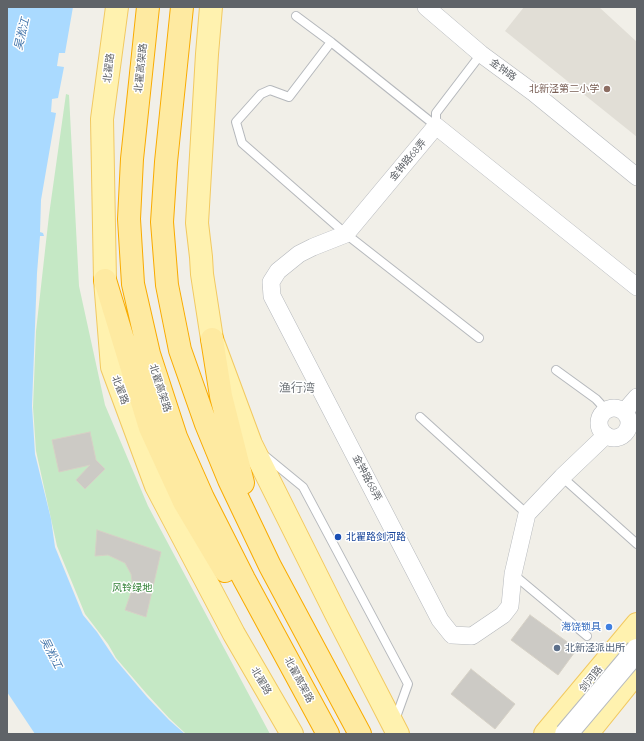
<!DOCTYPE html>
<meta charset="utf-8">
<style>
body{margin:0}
#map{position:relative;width:644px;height:741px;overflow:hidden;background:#f1efe8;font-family:Quicksand,sans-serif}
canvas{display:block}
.frame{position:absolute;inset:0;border:8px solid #5f6368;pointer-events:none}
</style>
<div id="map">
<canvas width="644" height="741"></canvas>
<div class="frame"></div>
</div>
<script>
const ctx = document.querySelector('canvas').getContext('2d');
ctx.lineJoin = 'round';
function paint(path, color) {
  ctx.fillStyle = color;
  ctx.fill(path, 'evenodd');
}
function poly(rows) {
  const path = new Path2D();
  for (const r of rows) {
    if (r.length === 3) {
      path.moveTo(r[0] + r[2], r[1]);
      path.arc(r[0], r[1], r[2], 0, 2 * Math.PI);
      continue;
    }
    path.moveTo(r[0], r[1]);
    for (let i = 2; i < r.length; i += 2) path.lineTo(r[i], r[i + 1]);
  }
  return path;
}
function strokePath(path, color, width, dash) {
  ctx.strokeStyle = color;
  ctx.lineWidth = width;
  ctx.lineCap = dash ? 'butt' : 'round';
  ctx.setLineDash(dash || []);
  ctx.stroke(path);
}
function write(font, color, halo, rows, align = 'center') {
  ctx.font = font + ' Quicksand,"Noto Sans SC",sans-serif';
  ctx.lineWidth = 3;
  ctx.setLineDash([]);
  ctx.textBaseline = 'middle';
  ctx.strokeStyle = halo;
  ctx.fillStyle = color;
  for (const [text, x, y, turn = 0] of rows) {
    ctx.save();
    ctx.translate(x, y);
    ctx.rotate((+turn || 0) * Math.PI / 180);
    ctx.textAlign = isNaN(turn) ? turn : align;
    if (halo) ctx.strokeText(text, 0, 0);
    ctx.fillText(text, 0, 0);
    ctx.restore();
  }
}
paint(poly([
 [524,7,599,7,637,42,637,137,505,31]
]), '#e1ded6');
paint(poly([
 [66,94,69,95,79,286,105,405,148,506,270,734,186,734,169,718,146,693,116,658,108,644,85,614,57,546,36,451,33,407,36,331,49,215]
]), '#c5e8c5');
paint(poly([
 [7,7,73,7,65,53,59,53,57,66,64,67,58,98,52,99,51,112,56,113,41,200,40,232,43,233,44,236,40,236,37,273,32,406,35,454,51,519,55,547,83,615,97,632,115,659,147,697,169,720,185,734,35,734,7,692]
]), '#aadaff');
const building = poly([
 [90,432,96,460,105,469,85,489,76,480,90,465,59,472,52,440,90,432],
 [97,530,161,552,146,617,125,610,133,587,131,574,125,563,108,555,95,556,97,530],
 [530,615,577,649,558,675,511,640,530,615],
 [471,669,515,704,495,729,451,694,471,669]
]);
paint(building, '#cccac5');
strokePath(building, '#d6d1c6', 1);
const service = poly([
 [296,16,331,42,436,126],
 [331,42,289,97,270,90,261,94,236,122,242,143,346,234,479,338],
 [436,126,436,113,481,54],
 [556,370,596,399,607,411],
 [420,417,527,514],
 [264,455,303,487,408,684,395,720],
 [562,477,637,544],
 [513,574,587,636]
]);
const minor = poly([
 [426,7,481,54,534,93,637,177],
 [614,423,15],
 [624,412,637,397],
 [606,435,562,477,527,514,513,574,510,606,503,615,472,636,452,635,440,620,272,296,271,282,278,271,299,254,313,247,346,234,436,126,637,287]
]);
const primary = poly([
 [117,7,102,119,105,280,112,367,156,486,234,634,292,734],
 [211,7,207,54,197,223,201,257,202,274,212,339,251,444,336,614,398,734],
 [545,734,637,624],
 [587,734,637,672]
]);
const trunk = poly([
 [148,7,132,159,129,219,133,284,149,354,176,437,203,498,244,579,328,734],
 [182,7,166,162,162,222,167,285,180,350,206,424,229,480,270,566,360,734],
 [105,280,150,428,184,502,225,571],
 [212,339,221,396,243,483]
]);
strokePath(service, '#b5b8bc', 10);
strokePath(minor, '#b5b8bc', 18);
strokePath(primary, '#f2c960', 24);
strokePath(trunk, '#f9ab00', 24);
strokePath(service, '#fff', 8);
strokePath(minor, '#fff', 17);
strokePath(primary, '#fff2af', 22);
strokePath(trunk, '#feeaa1', 22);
const secondaryBridge = poly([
 [566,734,637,650]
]);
strokePath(secondaryBridge, '#b6babf', 24, []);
strokePath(secondaryBridge, '#fff', 22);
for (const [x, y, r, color] of [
 [607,89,4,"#8d6e63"],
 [338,537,4,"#1a4fb4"],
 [609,627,4,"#3f7fe0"],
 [557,648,4,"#5c6f8a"]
]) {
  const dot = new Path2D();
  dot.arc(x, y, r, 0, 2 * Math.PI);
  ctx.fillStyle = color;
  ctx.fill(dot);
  strokePath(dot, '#fff', 1.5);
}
write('10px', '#5f6368', '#fff', [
 ["北翟路",109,68,-83],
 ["北翟高架路",141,68,-84],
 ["金钟路",503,70,36],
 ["金钟路68弄",408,160,-50],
 ["北翟高架路",160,388,72],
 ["北翟路",120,390,70],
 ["金钟路68弄",367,478,62],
 ["剑河路",591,679,-51],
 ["北翟高架路",299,680,62],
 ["北翟路",261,681,60]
]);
write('10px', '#785e54', '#fff', [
 ["北新泾第二小学",599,89]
], 'right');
write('10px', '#164399', '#fff', [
 ["北翟路剑河路",346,537]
], 'left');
write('10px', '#348238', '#fff', [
 ["风铃绿地",132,588]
]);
write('10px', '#366cbe', '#fff', [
 ["海饶锁具",601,627]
], 'right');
write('10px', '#4e5e75', '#fff', [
 ["北新泾派出所",565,648]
], 'left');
write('italic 11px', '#4174aa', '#fff', [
 ["吴淞江",22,34,-77],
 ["吴淞江",51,653,63]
]);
write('12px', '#70757a', '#fff', [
 ["渔行湾",297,388]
]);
</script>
